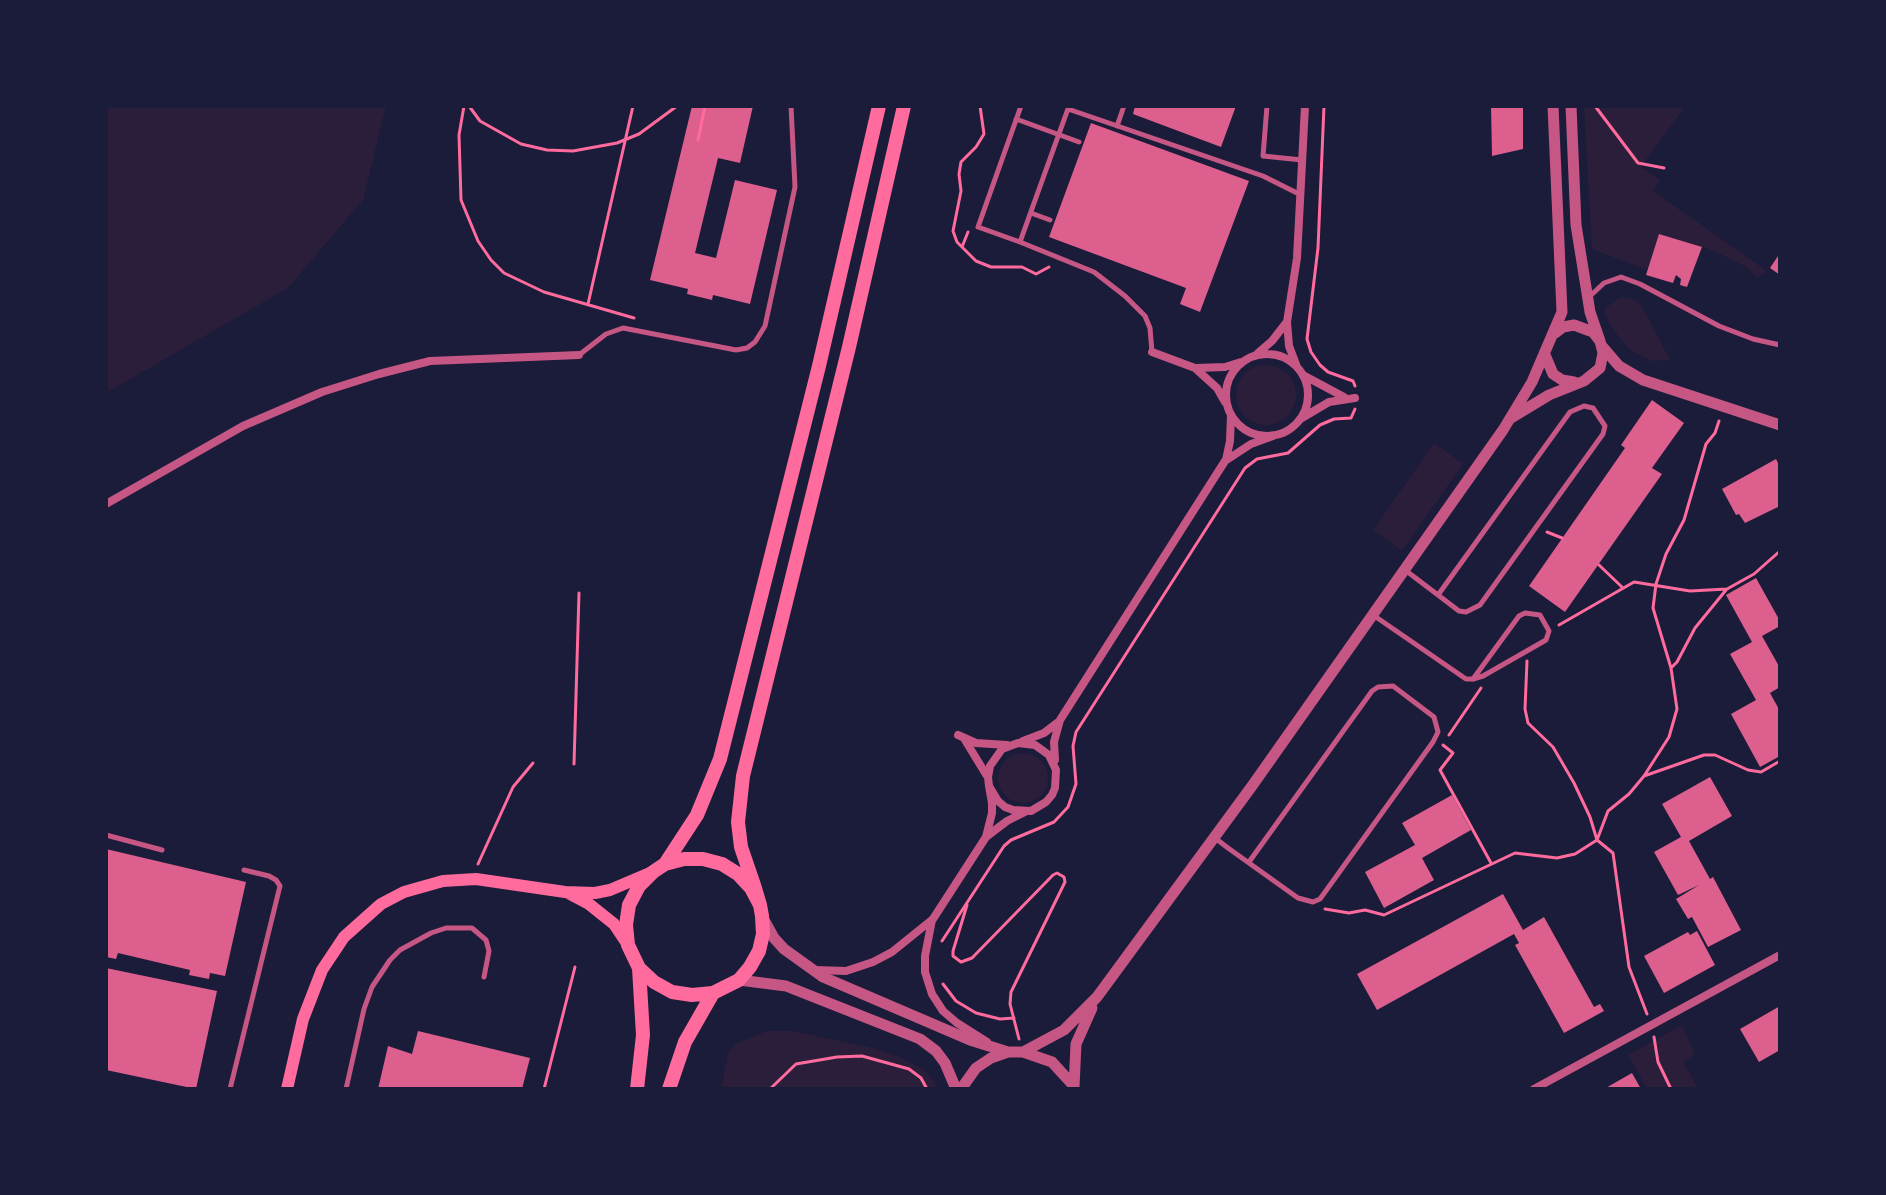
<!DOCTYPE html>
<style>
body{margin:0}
#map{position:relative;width:1886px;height:1195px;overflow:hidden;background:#1b1b3a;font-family:"Noto Sans",sans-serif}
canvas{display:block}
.frame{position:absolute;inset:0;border:108px solid #1b1b3a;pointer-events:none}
</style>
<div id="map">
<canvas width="1886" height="1195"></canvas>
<div class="frame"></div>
</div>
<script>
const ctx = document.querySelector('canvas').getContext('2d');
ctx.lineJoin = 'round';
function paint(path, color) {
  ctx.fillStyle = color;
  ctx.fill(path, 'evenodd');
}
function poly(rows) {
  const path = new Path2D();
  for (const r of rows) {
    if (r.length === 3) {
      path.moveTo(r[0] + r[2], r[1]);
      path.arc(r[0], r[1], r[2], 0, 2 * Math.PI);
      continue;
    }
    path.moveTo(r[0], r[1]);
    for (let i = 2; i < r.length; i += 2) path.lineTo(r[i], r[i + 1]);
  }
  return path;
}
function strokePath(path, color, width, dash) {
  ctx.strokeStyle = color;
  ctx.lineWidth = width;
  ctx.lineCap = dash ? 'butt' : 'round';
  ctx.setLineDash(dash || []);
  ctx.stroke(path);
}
paint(poly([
 [106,106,386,106,363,200,288,288,106,393],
 [1584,106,1685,106,1641,167,1660,180,1653,191,1767,271,1757,278,1748,268,1712,250,1660,234,1647,270,1592,249],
 [1621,297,1636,300,1642,306,1670,360,1651,361,1630,350,1618,336,1607,319,1604,309],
 [1266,395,30],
 [1434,443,1463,464,1402,551,1373,530],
 [1023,778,25],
 [1682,1025,1695,1054,1683,1062,1699,1089,1647,1089,1628,1055],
 [767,1031,793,1031,873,1048,900,1057,923,1069,935,1082,936,1089,721,1089,728,1052,737,1043]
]), '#2a1e3b');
paint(poly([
 [692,106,753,106,740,163,718,158,695,253,716,258,735,180,777,190,750,304,713,295,712,300,687,294,688,289,650,280],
 [1135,106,1236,106,1221,147,1133,114],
 [1491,106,1523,106,1523,149,1492,156],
 [1091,123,1249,181,1200,312,1180,304,1186,288,1049,237],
 [1659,234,1702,247,1687,287,1680,285,1681,279,1676,275,1673,283,1646,275],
 [1780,253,1780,275,1770,268],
 [1652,400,1684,423,1652,468,1662,474,1565,612,1529,586,1625,448,1621,445],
 [1776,459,1780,467,1780,506,1745,523,1739,514,1736,515,1722,489],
 [1756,578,1780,621,1780,626,1762,636,1780,668,1780,687,1770,693,1780,711,1780,756,1760,767,1731,714,1756,700,1730,654,1752,642,1726,595],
 [1710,777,1732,816,1689,841,1710,879,1713,877,1741,930,1708,947,1692,917,1688,919,1676,899,1699,885,1678,895,1654,852,1681,837,1662,804],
 [1452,795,1471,830,1422,858,1434,880,1384,908,1365,872,1415,845,1402,823],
 [106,849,246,882,225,976,210,973,209,979,189,975,190,970,118,953,116,959,106,957],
 [1503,894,1523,930,1544,917,1594,1007,1600,1004,1604,1011,1564,1033,1515,945,1519,943,1514,934,1377,1010,1357,974],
 [1697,931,1715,965,1664,993,1644,956,1688,932,1690,935],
 [106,968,217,991,196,1089,106,1070],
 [1780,1006,1780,1050,1759,1062,1740,1029],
 [418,1031,530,1058,522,1089,378,1089,388,1046,412,1054],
 [1632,1073,1641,1089,1604,1089]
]), '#dd5f8e');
strokePath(poly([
 [464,106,459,135,461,200,478,241,491,260,504,273,544,292,634,318],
 [469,106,480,121,521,144,547,150,573,151,617,143,639,134,677,106],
 [980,106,984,134,976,147,961,162,959,174,961,191,953,231,957,242,976,261,991,267,1022,267,1036,274,1049,267],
 [1324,106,1318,248,1307,339,1311,352,1320,365,1328,372,1353,381,1355,386],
 [1595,106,1638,163,1664,168],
 [698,140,705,106],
 [962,247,968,232],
 [588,304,633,106],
 [1547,532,1562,538],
 [1599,565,1623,588],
 [1559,625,1634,582,1690,591,1727,589,1754,574,1780,551],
 [1671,668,1677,662,1695,628,1726,590],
 [1449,735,1481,688],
 [1443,745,1453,753,1440,770,1491,863],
 [574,764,579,593],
 [1644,776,1704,755,1715,755,1748,770,1761,772,1780,761],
 [478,864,513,787,533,763],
 [967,905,953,951,953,956,961,962,972,958,1053,875,1057,873,1064,877,1065,882,1011,992,1010,1004,1019,1039],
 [1325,909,1349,913,1365,910,1384,915,1515,853,1557,858,1575,854,1597,840,1590,817,1574,783,1553,747,1528,723,1525,709,1527,661],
 [942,941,1004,846,1011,840,1054,822,1068,807,1076,784,1073,746,1076,732,1245,468,1257,459,1288,453,1320,425,1334,419,1351,418,1355,409],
 [943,984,956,1001,976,1013,1000,1019,1014,1018],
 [1647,1014,1629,967,1613,853,1597,840,1608,811,1629,794,1644,776,1669,737,1677,709,1671,668,1653,608,1656,584,1666,554,1684,520,1706,444,1715,433,1719,421],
 [1654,1037,1658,1062,1671,1089],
 [544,1089,575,967],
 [770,1089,796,1064,837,1057,862,1056,909,1069,921,1078,927,1089]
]), '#ff6b9d', 3);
strokePath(poly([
 [1021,106,978,227,1020,242,1069,106],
 [1267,106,1263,156,1302,160],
 [1068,109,1263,176,1299,194],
 [1016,119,1079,142],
 [1117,126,1124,106],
 [1031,213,1050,220],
 [1020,242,1094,272,1125,296,1145,316,1150,328,1152,352],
 [1588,298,1604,283,1621,277,1640,284,1719,326,1753,339,1780,345],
 [579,355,606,334,623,328,736,350,747,348,755,342,765,326,795,187,791,106],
 [1405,570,1438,595,1459,611,1466,612,1480,605,1603,434,1605,426,1593,408,1584,406,1570,412,1438,595],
 [1373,615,1466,679,1473,679,1483,676,1546,640,1549,631,1540,615,1525,613,1519,616,1473,679],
 [106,835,162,850],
 [1215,838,1228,848,1298,898,1313,902,1320,899,1433,742,1438,732,1434,717,1393,686,1378,687,1372,691,1249,862],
 [230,1089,280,886,276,880,269,876,244,870],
 [346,1089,364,1009,372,987,390,960,400,950,431,933,446,928,472,928,486,940,489,951,484,977]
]), '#c65784', 5);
strokePath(poly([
 [1152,352,1195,368,1217,388,1225,402],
 [1258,353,1272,341,1286,323],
 [1267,395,41],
 [1297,367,1289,346,1287,322,1297,258,1305,106],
 [1196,368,1225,367,1241,362],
 [1303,375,1344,397],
 [1302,418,1329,402,1355,398],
 [1226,460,1230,441,1231,415],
 [106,504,243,426,322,392,379,374,430,361,579,355],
 [958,735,976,743,1007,745],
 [965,740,987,776],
 [1023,741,1044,733,1057,723],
 [1055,760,1054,742,1060,720,1225,461,1251,444,1273,436],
 [986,837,1007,821,1025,812],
 [932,920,925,956,925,972,932,994,943,1011,957,1023,987,1042],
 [815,970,846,971,873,962,892,952,933,919,986,837,992,813,992,803,989,786,988,777,990,766,1002,749,1018,743,1035,745,1049,755,1056,770,1055,788,1052,795,1046,802,1031,811,1013,810,1005,807,998,801,989,786],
 [1534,1089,1780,955]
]), '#c65784', 8);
strokePath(poly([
 [1571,106,1576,225,1590,312,1600,341],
 [1601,345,1619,366,1643,380,1780,425],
 [1545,355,1553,374,1562,380,1574,382],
 [1511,418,1549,395,1584,381,1600,368,1603,353,1600,341,1593,332,1574,325,1563,327,1555,333],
 [764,920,774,938,784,949,823,977,970,1040,1008,1052],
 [739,980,786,986,920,1039,936,1051,945,1063,956,1089],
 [1023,1052,1064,1030,1097,997,1252,786,1503,430,1532,382,1562,312,1553,106],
 [1074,1087,1076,1044,1092,1008],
 [961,1089,976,1068,991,1058,1008,1052,1023,1052,1052,1062,1073,1085]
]), '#c65784', 11);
strokePath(poly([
 [568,893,589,904,614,924,628,945],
 [287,1089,303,1019,322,970,344,937,381,904,404,892,443,881,476,879,565,892,595,893,610,890,650,873]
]), '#ff6b9d', 12);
strokePath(poly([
 [665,864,697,815,720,759,819,366,879,106],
 [760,905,751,888,738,874,722,864,703,859,684,859,665,864,653,872,639,886,629,905,626,925,628,945,639,968,654,982,672,992,692,995,713,993,739,980,750,967,759,951,763,934,762,916,760,905,754,885,741,847,738,822,743,776,849,347,904,106],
 [637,1089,643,1035,639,968],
 [669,1089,685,1042,713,993]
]), '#ff6b9d', 14);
</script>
